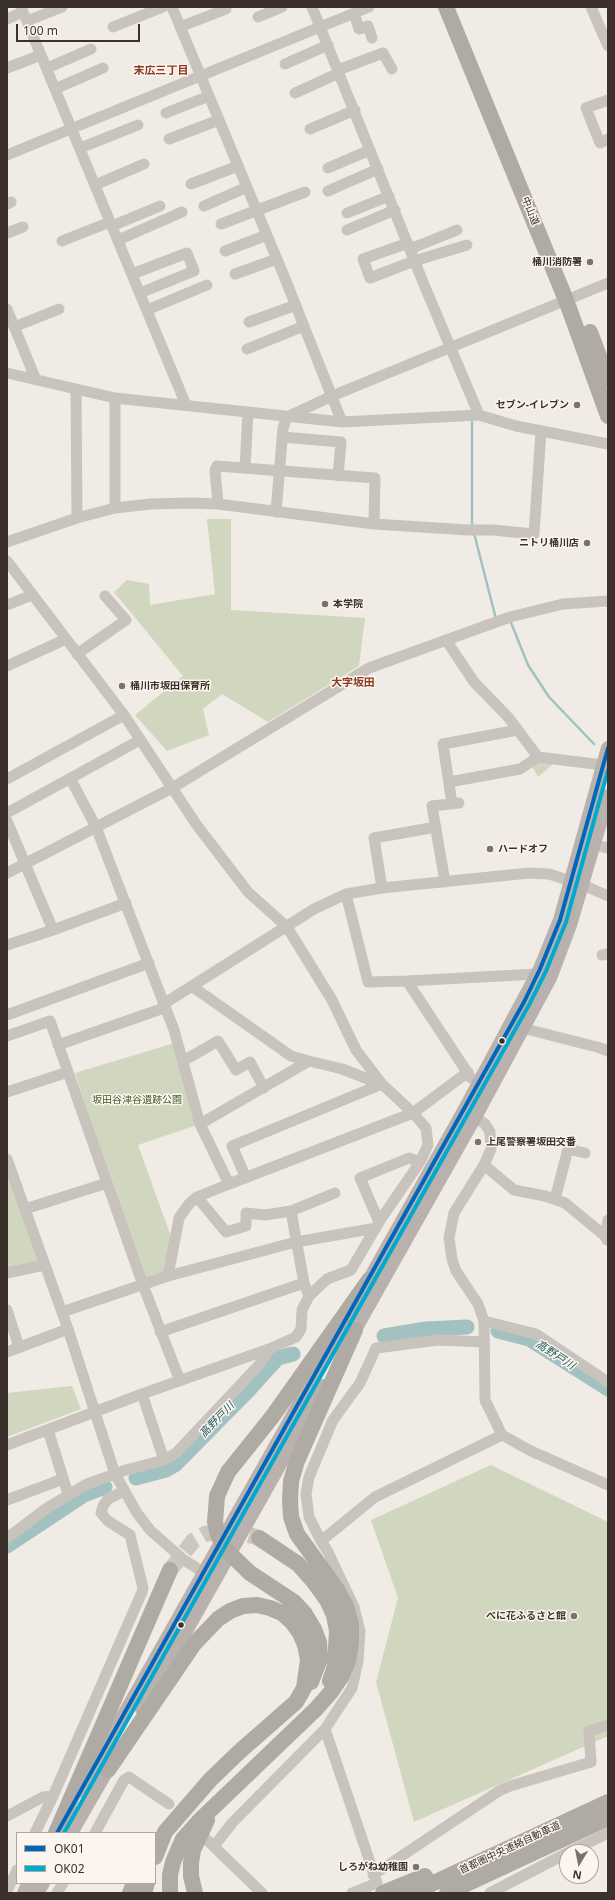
<!DOCTYPE html>
<meta charset="utf-8">
<style>
body{margin:0}
#map{position:relative;width:615px;height:1900px;overflow:hidden;background:#f0ebe5;font-family:"Noto Sans",sans-serif}
canvas{display:block}
.frame{position:absolute;inset:0;border:8px solid #3b302b;pointer-events:none}
.legend{position:absolute;left:16px;top:1832px;width:140px;height:52px;box-sizing:border-box;background:#fbf5ee;border:1px solid #aea6a0;margin:0;padding:5px 7px;list-style:none;font-size:12px;color:#3b302b}
.legend li{display:flex;align-items:center;gap:8px;height:20px}
.legend b{width:20px;border:1px solid #aea6a0}
.north{position:absolute;left:559px;top:1844px;width:40px;height:40px;box-sizing:border-box;background:#fbf5ee;border:1px solid #aea6a0;border-radius:50%;rotate:190deg;font-size:11px;font-weight:700;line-height:16px;text-align:center;color:#3b302b}
.north::after{content:'';display:block;margin:auto;width:14px;height:18px;background:#7a716c;clip-path:polygon(50% 0,100% 100%,50% 72%,0 100%)}
.scale{position:absolute;left:16px;top:24px;width:124px;height:18px;box-sizing:border-box;border:2px solid #3b302b;border-top:0;padding-left:5px;font-size:12px;line-height:14px;white-space:nowrap;color:#3b302b;-webkit-text-stroke:3px #fbf5ee;paint-order:stroke}
</style>
<div id="map">
<canvas width="615" height="1900"></canvas>
<div class="frame"></div>
<ul class="legend">
<li><b style="height:5px;background:#0065bd"></b>OK01</li>
<li><b style="height:5px;background:#00a9ce"></b>OK02</li>
</ul>
<div class="north">N</div>
<div class="scale">100 m</div>
</div>
<script>
const ctx = document.querySelector('canvas').getContext('2d');
ctx.lineJoin = 'round';
function paint(path, color) {
  ctx.fillStyle = color;
  ctx.fill(path, 'evenodd');
}
function poly(rows) {
  const path = new Path2D();
  for (const r of rows) {
    path.moveTo(r[0], r[1]);
    for (let i = 2; i < r.length; i += 2) path.lineTo(r[i], r[i + 1]);
  }
  return path;
}
function strokePath(path, color, width, dash) {
  ctx.strokeStyle = color;
  ctx.lineWidth = width;
  ctx.lineCap = dash ? 'butt' : 'round';
  ctx.setLineDash(dash || []);
  ctx.stroke(path);
}
function write(font, color, halo, rows, align = 'center') {
  ctx.font = font + ' "Noto Sans","Noto Sans JP",sans-serif';
  ctx.lineWidth = 3;
  ctx.setLineDash([]);
  ctx.textBaseline = 'middle';
  ctx.strokeStyle = halo;
  ctx.fillStyle = color;
  for (const [text, x, y, turn = 0] of rows) {
    ctx.save();
    ctx.translate(x, y);
    ctx.rotate((+turn || 0) * Math.PI / 180);
    ctx.textAlign = isNaN(turn) ? turn : align;
    if (halo) ctx.strokeText(text, 0, 0);
    ctx.fillText(text, 0, 0);
    ctx.restore();
  }
}
paint(poly([
 [207,519,231,519,231,610,365,618,359,666,268,722,222,694,203,709,209,735,167,751,135,715,183,676,114,592,127,580,149,584,150,605,215,594],
 [538,757,559,759,538,777,531,765],
 [178,1042,200,1124,138,1145,174,1245,168,1276,143,1285,75,1073],
 [7,1159,44,1265,7,1273],
 [72,1386,81,1409,7,1437,7,1393],
 [491,1465,608,1522,608,1736,414,1822,376,1682,398,1598,371,1520]
]), '#d1d6bf');
strokePath(poly([
 [472,526,472,417],
 [474,533,496,619],
 [510,620,528,665,549,697,594,744]
]), '#a1c2c1', 2.5);
strokePath(poly([
 [498,1331,529,1339,608,1389],
 [384,1336,426,1329,467,1327],
 [136,1478,166,1470,176,1464,248,1391,278,1358,293,1354],
 [7,1546,84,1495,105,1487]
]), '#a1c2c1', 15);
strokePath(poly([
 [170,1570,193,1541,205,1534,222,1531,237,1531,259,1538]
]), '#ccc6c0', 16, [16, 8]);
strokePath(poly([
 [21,7,186,405],
 [172,7,284,276,342,422],
 [312,7,425,287,479,415],
 [591,7,608,46],
 [354,13,359,29,368,26,372,38],
 [258,17,282,7],
 [7,19,23,12],
 [27,21,62,7],
 [113,27,163,7],
 [180,27,226,9],
 [285,64,328,45],
 [7,68,41,55],
 [47,68,91,49],
 [338,70,383,53,392,69],
 [55,89,103,68],
 [295,93,339,73],
 [608,100,586,108,600,143,608,139],
 [166,113,209,96],
 [310,129,355,110],
 [169,139,219,120],
 [80,148,138,125],
 [7,155,369,7],
 [328,168,370,150],
 [191,184,238,166],
 [95,185,144,164],
 [328,191,378,169],
 [7,204,11,202],
 [204,206,247,187],
 [347,213,389,196],
 [221,224,305,192],
 [112,226,160,206],
 [347,230,395,210],
 [7,233,23,227],
 [118,240,182,212],
 [62,241,110,222],
 [408,243,363,259,370,278,414,261,467,245],
 [410,249,457,230],
 [225,251,267,235],
 [132,274,187,253,194,271,140,293],
 [235,274,277,259],
 [7,309,36,380],
 [147,310,207,285],
 [249,322,296,305],
 [14,327,59,309],
 [247,349,304,326],
 [7,373,115,398,342,422,479,415,516,426,608,444],
 [76,390,77,518],
 [115,398,115,508],
 [282,437,341,442,338,476],
 [245,468,248,412],
 [218,504,215,470,217,466,375,478,374,524],
 [276,512,283,428,287,417,332,396,608,283],
 [7,542,77,518,115,508,150,504,191,503,218,504,374,524,468,530,493,530,534,534,541,431],
 [7,561,124,715,196,824,248,892,287,927,332,1000,356,1050,382,1084,413,1113,426,1128,428,1145,420,1162,379,1222,351,1270,327,1279,309,1296,302,1310,301,1329,296,1337,269,1349,142,1394,7,1445],
 [7,605,32,595],
 [446,640,474,682,508,717,538,757],
 [77,654,126,620,105,596],
 [7,666,66,639],
 [70,778,96,827,174,1030,200,1124,229,1184,197,1197,189,1204,179,1218,168,1276],
 [7,779,124,715],
 [449,782,520,769,538,757,603,765],
 [452,804,443,744,518,730],
 [7,813,140,740],
 [7,821,53,930,126,903],
 [594,845,608,848],
 [7,873,172,788,369,668,510,617,563,604,608,601],
 [445,882,432,806,459,803],
 [382,888,374,838,436,827],
 [346,894,368,982,407,981,471,1078],
 [7,945,53,930],
 [602,955,608,954],
 [407,981,537,974],
 [193,987,291,1056,309,1061],
 [7,1015,149,963],
 [522,1028,597,1047,608,1051],
 [7,1036,50,1021,143,1285,180,1381],
 [58,1045,161,1009,165,1003,314,909,346,894,382,888,529,873,549,874,583,885,608,896],
 [183,1061,218,1041,236,1070,250,1062,264,1088],
 [7,1092,68,1072],
 [469,1112,485,1124,490,1132,491,1149,484,1165,454,1213,449,1238,452,1259,456,1271,478,1304,484,1321,485,1400,502,1435,531,1451,608,1485],
 [200,1124,309,1061,342,1069,381,1084],
 [7,1159,68,1329,115,1474,137,1513,150,1530,184,1560,211,1577],
 [484,1165,514,1190,545,1196,565,1203,605,1236],
 [246,1178,232,1146,382,1084],
 [229,1184,413,1113,468,1072],
 [197,1197,226,1232,246,1226,246,1213,265,1215,291,1211,304,1283,309,1296],
 [555,1199,568,1149,585,1153],
 [25,1209,107,1183],
 [291,1211,335,1193],
 [379,1222,360,1178,409,1158,420,1162],
 [607,1240,605,1236,608,1220],
 [7,1273,44,1265],
 [7,1310,19,1347],
 [62,1312,168,1276,296,1242,376,1228],
 [484,1321,536,1334,608,1382],
 [160,1332,304,1283],
 [7,1352,68,1329],
 [142,1394,164,1460],
 [48,1430,68,1494],
 [7,1500,63,1479],
 [7,1538,47,1508,87,1484,126,1470,164,1460,176,1453,259,1365,269,1349],
 [321,1541,309,1517,306,1494,309,1477,333,1420,360,1383,376,1348,438,1340,484,1342],
 [325,1729,377,1883,352,1893],
 [7,1816,43,1797,53,1796,142,1592,143,1588,130,1535,108,1521,101,1513,103,1506,108,1499,124,1491],
 [35,1833,53,1796],
 [95,1833,124,1780,129,1777,169,1804],
 [206,1839,262,1893],
 [214,1846,233,1822,325,1729,352,1688,358,1661,360,1631,354,1607,328,1552,321,1541,375,1497,502,1435],
 [569,1852,608,1833],
 [373,1875,499,1791,510,1786,591,1762,589,1731,608,1725],
 [7,1891,17,1870],
 [57,1893,63,1883],
 [490,1893,567,1853]
]), '#c9c3be', 11);
strokePath(poly([
 [364,1289,465,1109,540,969,560,920,608,748],
 [349,1340,476,1115,550,978,570,925,608,796],
 [142,1709,324,1386],
 [81,1791,341,1330],
 [71,1833,113,1760],
 [24,1893,29,1883],
 [37,1893,43,1883]
]), '#b8b1ad', 14);
strokePath(poly([
 [446,7,566,300,608,416],
 [590,332,608,380],
 [217,1496,228,1472,272,1417,369,1280],
 [259,1538,298,1564,314,1582,327,1600,334,1615,337,1631,335,1666,330,1681],
 [250,1573,294,1602,305,1614,314,1629,319,1642,320,1659,311,1682],
 [108,1770,194,1644,218,1619,230,1611,243,1606,257,1605,270,1608,282,1613,292,1622,300,1633,305,1645,308,1660,304,1688,296,1702,239,1752,210,1780,165,1832,155,1857],
 [56,1833,170,1570],
 [130,1893,134,1883],
 [144,1893,147,1883],
 [170,1893,170,1875,173,1862,183,1839,199,1821,316,1709,331,1692,341,1677,348,1661,351,1643,351,1624,346,1606,336,1588,297,1534,291,1517,290,1500,291,1481,297,1461,355,1330],
 [195,1893,191,1876,191,1863,193,1850,207,1820],
 [383,1893,425,1876],
 [412,1893,608,1802],
 [447,1893,608,1818]
]), '#afaaa4', 16);
strokePath(poly([
 [217,1496,215,1522,218,1535,225,1549,250,1573]
]), '#afaaa4', 16);
strokePath(poly([
 [57,1833,524,1002,540,969,560,920,608,748]
]), '#0065bd', 4);
strokePath(poly([
 [64,1833,529,1005,546,971,566,922,608,770]
]), '#00a9ce', 4);
for (const [x, y, r, color] of [
 [590,262,4,"#7a716c"],
 [577,405,4,"#7a716c"],
 [587,543,4,"#7a716c"],
 [325,604,4,"#7a716c"],
 [122,686,4,"#7a716c"],
 [490,849,4,"#7a716c"],
 [502,1041,3.5,"#3b302b"],
 [478,1142,4,"#7a716c"],
 [574,1616,4,"#7a716c"],
 [181,1625,3.5,"#3b302b"],
 [416,1867,4,"#7a716c"]
]) {
  const dot = new Path2D();
  dot.arc(x, y, r, 0, 2 * Math.PI);
  ctx.fillStyle = color;
  ctx.fill(dot);
  strokePath(dot, '#fbf5ee', 1.5);
}
write('10px', '#3b302b', '#fbf5ee', [
 ["中山道",530,211,68],
 ["首都圏中央連絡自動車道",510,1848,-25]
]);
write('bold 10px', '#3b302b', '#fbf5ee', [
 ["桶川消防署",582,262],
 ["セブン-イレブン",569,405],
 ["ニトリ桶川店",579,543],
 ["本学院",333,604,"left"],
 ["桶川市坂田保育所",130,686,"left"],
 ["ハードオフ",498,849,"left"],
 ["上尾警察署坂田交番",486,1142,"left"],
 ["べに花ふるさと館",566,1616],
 ["しろがね幼稚園",408,1867]
], 'right');
write('10px', '#4a5a2e', '#fbf5ee', [
 ["坂田谷津谷遺跡公園",137,1100]
]);
write('bold 11px', '#8c3b22', '#fbf5ee', [
 ["末広三丁目",161,71],
 ["大字坂田",353,683]
]);
write('italic 11px', '#1f5a5e', '#fbf5ee', [
 ["高野戸川",555,1355,33],
 ["高野戸川",217,1420,-46]
]);
</script>
